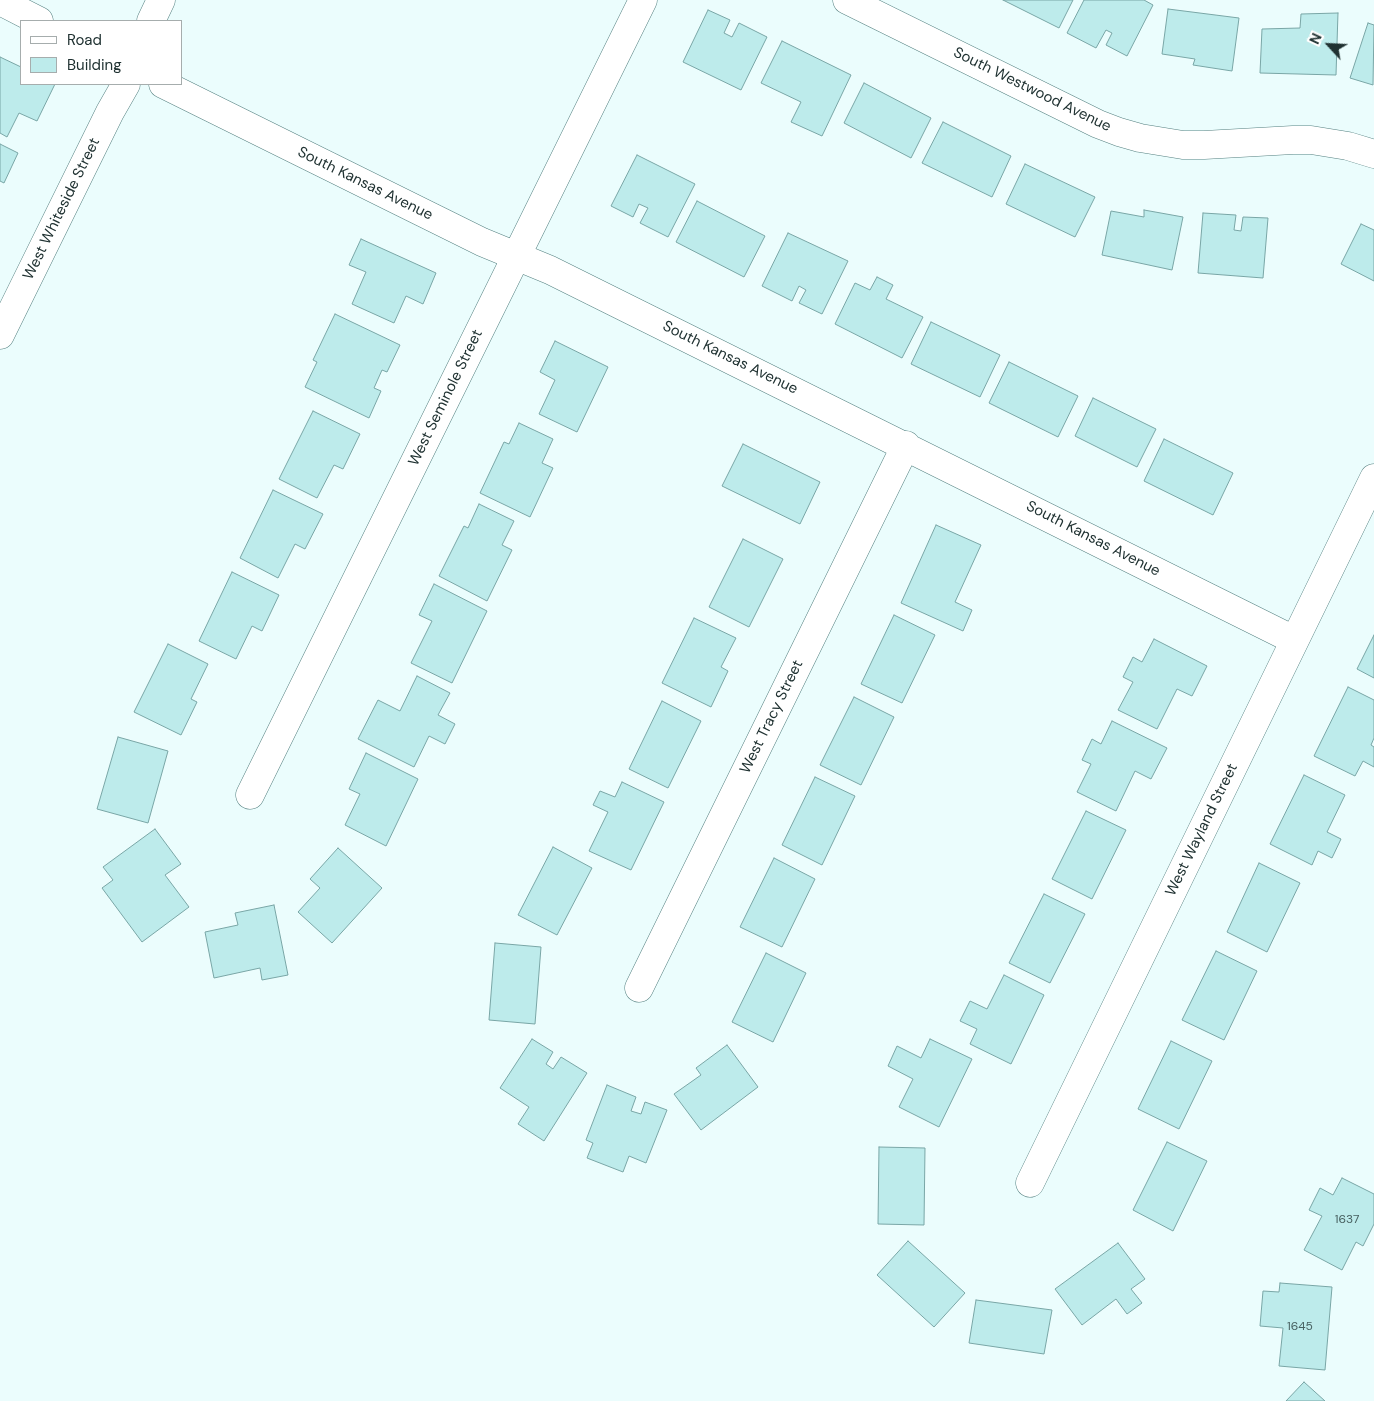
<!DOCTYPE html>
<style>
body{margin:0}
#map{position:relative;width:1374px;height:1401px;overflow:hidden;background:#ebfdfd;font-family:"DM Sans",sans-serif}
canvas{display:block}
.legend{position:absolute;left:20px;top:20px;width:162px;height:65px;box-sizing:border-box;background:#fff;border:1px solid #a6adad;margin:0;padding:6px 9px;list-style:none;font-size:15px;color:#203232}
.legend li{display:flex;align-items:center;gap:10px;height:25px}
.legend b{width:25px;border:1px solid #a6adad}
.north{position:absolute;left:1304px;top:20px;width:50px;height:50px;-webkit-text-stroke:4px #fff;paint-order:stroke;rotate:295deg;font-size:14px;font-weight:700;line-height:20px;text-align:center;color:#203232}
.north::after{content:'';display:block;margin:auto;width:18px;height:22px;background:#203232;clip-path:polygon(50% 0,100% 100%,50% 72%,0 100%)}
</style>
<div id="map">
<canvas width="1374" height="1401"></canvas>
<ul class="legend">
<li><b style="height:6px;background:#fff"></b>Road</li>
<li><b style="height:14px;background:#bdebeb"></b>Building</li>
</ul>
<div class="north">N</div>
</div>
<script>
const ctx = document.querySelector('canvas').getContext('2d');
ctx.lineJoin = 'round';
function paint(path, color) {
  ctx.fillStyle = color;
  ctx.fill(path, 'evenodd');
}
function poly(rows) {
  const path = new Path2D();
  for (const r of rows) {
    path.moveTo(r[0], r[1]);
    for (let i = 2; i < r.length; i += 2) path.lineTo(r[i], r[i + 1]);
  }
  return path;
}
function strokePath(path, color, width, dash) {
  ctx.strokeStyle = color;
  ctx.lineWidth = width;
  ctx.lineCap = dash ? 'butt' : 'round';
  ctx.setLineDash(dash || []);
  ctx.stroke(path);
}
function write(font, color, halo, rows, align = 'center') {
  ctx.font = font + ' "DM Sans",sans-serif';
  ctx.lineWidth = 4;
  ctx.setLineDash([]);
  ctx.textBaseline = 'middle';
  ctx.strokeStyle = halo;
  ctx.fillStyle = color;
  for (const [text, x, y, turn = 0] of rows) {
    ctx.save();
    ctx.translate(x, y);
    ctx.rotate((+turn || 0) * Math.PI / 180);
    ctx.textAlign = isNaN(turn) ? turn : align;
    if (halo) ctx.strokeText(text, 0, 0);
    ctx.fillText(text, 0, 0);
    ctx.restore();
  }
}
const building = poly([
 [1003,0,1073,0,1059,28,1003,0],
 [1084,0,1144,0,1153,5,1127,56,1106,45,1112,33,1106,30,1096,48,1067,33,1084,0],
 [1168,9,1239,18,1232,71,1193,65,1195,59,1162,54,1168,9],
 [708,10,730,20,724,33,732,37,739,23,767,37,741,90,683,62,708,10],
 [1338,13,1336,75,1260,73,1262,29,1300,28,1301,14,1338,13],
 [1368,23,1374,25,1373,85,1350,78,1368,23],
 [782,41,851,75,822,136,791,122,801,102,761,83,782,41],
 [0,57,21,67,21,84,55,84,37,121,19,113,7,137,0,133,0,57],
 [864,83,931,118,911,158,844,123,864,83],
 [943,122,1011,156,992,197,922,163,943,122],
 [0,144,18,153,4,183,0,181,0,144],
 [637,155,695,184,668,237,640,223,648,208,639,204,633,217,611,206,637,155],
 [1025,164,1095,197,1075,237,1006,204,1025,164],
 [697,201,765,236,744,277,676,242,697,201],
 [1144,210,1183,217,1172,270,1102,255,1111,211,1144,217,1144,210],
 [1203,213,1236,215,1234,230,1241,231,1243,217,1268,218,1263,278,1198,273,1203,213],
 [1361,224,1374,230,1374,281,1341,264,1361,224],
 [788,233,848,261,822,314,799,303,806,290,799,286,792,301,762,286,788,233],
 [361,239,436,273,423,304,406,296,394,323,352,304,366,272,349,265,361,239],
 [877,277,893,285,886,299,923,317,902,358,835,324,855,283,870,290,877,277],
 [335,314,400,345,387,372,382,370,374,388,381,391,369,418,305,387,317,362,313,360,335,314],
 [931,322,1000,355,980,397,911,364,931,322],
 [555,341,608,367,577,432,539,414,555,380,540,372,555,341],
 [1009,362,1078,396,1058,437,989,403,1009,362],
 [1093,398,1156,429,1137,467,1075,436,1093,398],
 [313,411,360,434,343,469,334,465,317,498,279,479,313,411],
 [519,423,553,439,542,463,553,468,530,517,480,493,504,442,509,444,519,423],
 [1164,439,1233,473,1213,515,1144,481,1164,439],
 [743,444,820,482,800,524,722,486,743,444],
 [273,490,323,514,305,549,295,544,278,578,240,558,273,490],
 [479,504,514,521,502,545,512,550,487,601,439,576,464,526,468,528,479,504],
 [936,525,981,545,955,602,972,610,963,631,901,603,936,525],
 [743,539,783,559,749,627,709,607,743,539],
 [232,572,279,595,262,631,252,626,236,659,199,641,232,572],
 [434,584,487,611,452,683,411,663,432,621,419,615,434,584],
 [894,615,935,635,902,703,861,684,894,615],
 [694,618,736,638,721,667,728,671,711,707,662,683,694,618],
 [1374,635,1374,678,1357,669,1374,635],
 [1154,639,1207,666,1192,696,1177,689,1157,729,1118,710,1133,682,1123,677,1133,657,1142,662,1154,639],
 [168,644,208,664,191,699,197,702,181,735,134,712,168,644],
 [417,676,450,693,438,715,455,724,445,744,429,736,414,767,358,739,378,700,400,711,417,676],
 [1348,687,1374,700,1374,738,1371,745,1374,747,1374,767,1363,761,1355,776,1314,756,1348,687],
 [854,697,894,717,861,785,820,765,854,697],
 [662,701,701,721,668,788,629,769,662,701],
 [1112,721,1167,748,1151,779,1135,771,1116,811,1077,792,1091,764,1082,760,1092,739,1101,744,1112,721],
 [118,737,168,751,148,823,97,809,118,737],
 [366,753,418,779,386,846,345,825,360,794,349,789,366,753],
 [1304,775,1345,795,1327,832,1341,839,1332,858,1318,851,1312,865,1270,844,1304,775],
 [815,777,855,796,822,865,782,845,815,777],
 [622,782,664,802,631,870,589,851,608,812,593,805,600,791,615,797,622,782],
 [1086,811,1126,830,1092,899,1052,879,1086,811],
 [155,829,181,864,165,875,189,907,142,942,102,888,113,880,103,867,155,829],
 [553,847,592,868,557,935,518,915,553,847],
 [338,848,382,888,332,943,298,912,320,888,310,879,338,848],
 [774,858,815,879,782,947,740,927,774,858],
 [1259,863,1300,883,1267,952,1227,932,1259,863],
 [1044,894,1085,914,1050,983,1009,963,1044,894],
 [274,905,288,975,262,980,260,968,214,978,205,932,238,925,235,913,274,905],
 [495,943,541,947,535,1024,489,1020,495,943],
 [1216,951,1257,971,1224,1040,1182,1020,1216,951],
 [766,953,806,973,773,1042,732,1022,766,953],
 [1004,975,1044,995,1011,1064,970,1044,977,1029,960,1021,970,1001,987,1009,1004,975],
 [532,1039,553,1052,546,1064,553,1069,561,1057,587,1073,544,1141,518,1124,529,1107,500,1088,532,1039],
 [930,1039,972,1059,939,1127,899,1107,913,1079,888,1066,897,1046,921,1058,930,1039],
 [1171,1041,1212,1061,1179,1129,1138,1109,1171,1041],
 [727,1045,758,1087,701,1130,674,1094,701,1075,696,1068,727,1045],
 [607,1085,636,1097,631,1111,641,1114,645,1102,667,1110,646,1163,629,1156,623,1172,587,1158,593,1143,586,1140,607,1085],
 [1167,1142,1207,1161,1173,1231,1133,1210,1167,1142],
 [879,1147,925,1148,924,1225,878,1224,879,1147],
 [1342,1178,1374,1194,1374,1224,1363,1246,1356,1242,1342,1270,1304,1250,1322,1216,1309,1210,1320,1188,1333,1195,1342,1178],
 [908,1241,965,1293,934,1327,877,1275,908,1241],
 [1118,1243,1145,1279,1131,1289,1142,1303,1127,1314,1116,1299,1082,1325,1055,1289,1118,1243],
 [1280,1283,1332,1287,1325,1370,1279,1366,1283,1328,1260,1326,1263,1291,1279,1292,1280,1283],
 [976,1300,1052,1310,1044,1354,969,1343,976,1300],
 [1304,1382,1325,1401,1286,1401,1304,1382]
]);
paint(building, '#bdebeb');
strokePath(building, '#79a6a6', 1);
const minor = poly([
 [847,0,1098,124,1119,132,1140,138,1183,145,1204,145,1293,140,1311,140,1348,146,1374,154],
 [0,1,39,21],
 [151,21,161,0],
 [163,84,482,242,550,270,1294,640],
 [0,335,110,112,126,84],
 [250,795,643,0],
 [639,988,906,445],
 [1030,1183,1374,478]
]);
strokePath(minor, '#558181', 29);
strokePath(minor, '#fff', 28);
write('12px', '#476060', null, [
 ["1637",1347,1220],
 ["1645",1300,1327]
]);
write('15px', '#203232', '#fff', [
 ["South Westwood Avenue",1032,90,26],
 ["South Kansas Avenue",365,184,26],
 ["West Whiteside Street",62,209,-64],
 ["South Kansas Avenue",730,358,26],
 ["West Seminole Street",446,398,-64],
 ["South Kansas Avenue",1093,539,27],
 ["West Tracy Street",772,717,-64],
 ["West Wayland Street",1202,830,-64]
]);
</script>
